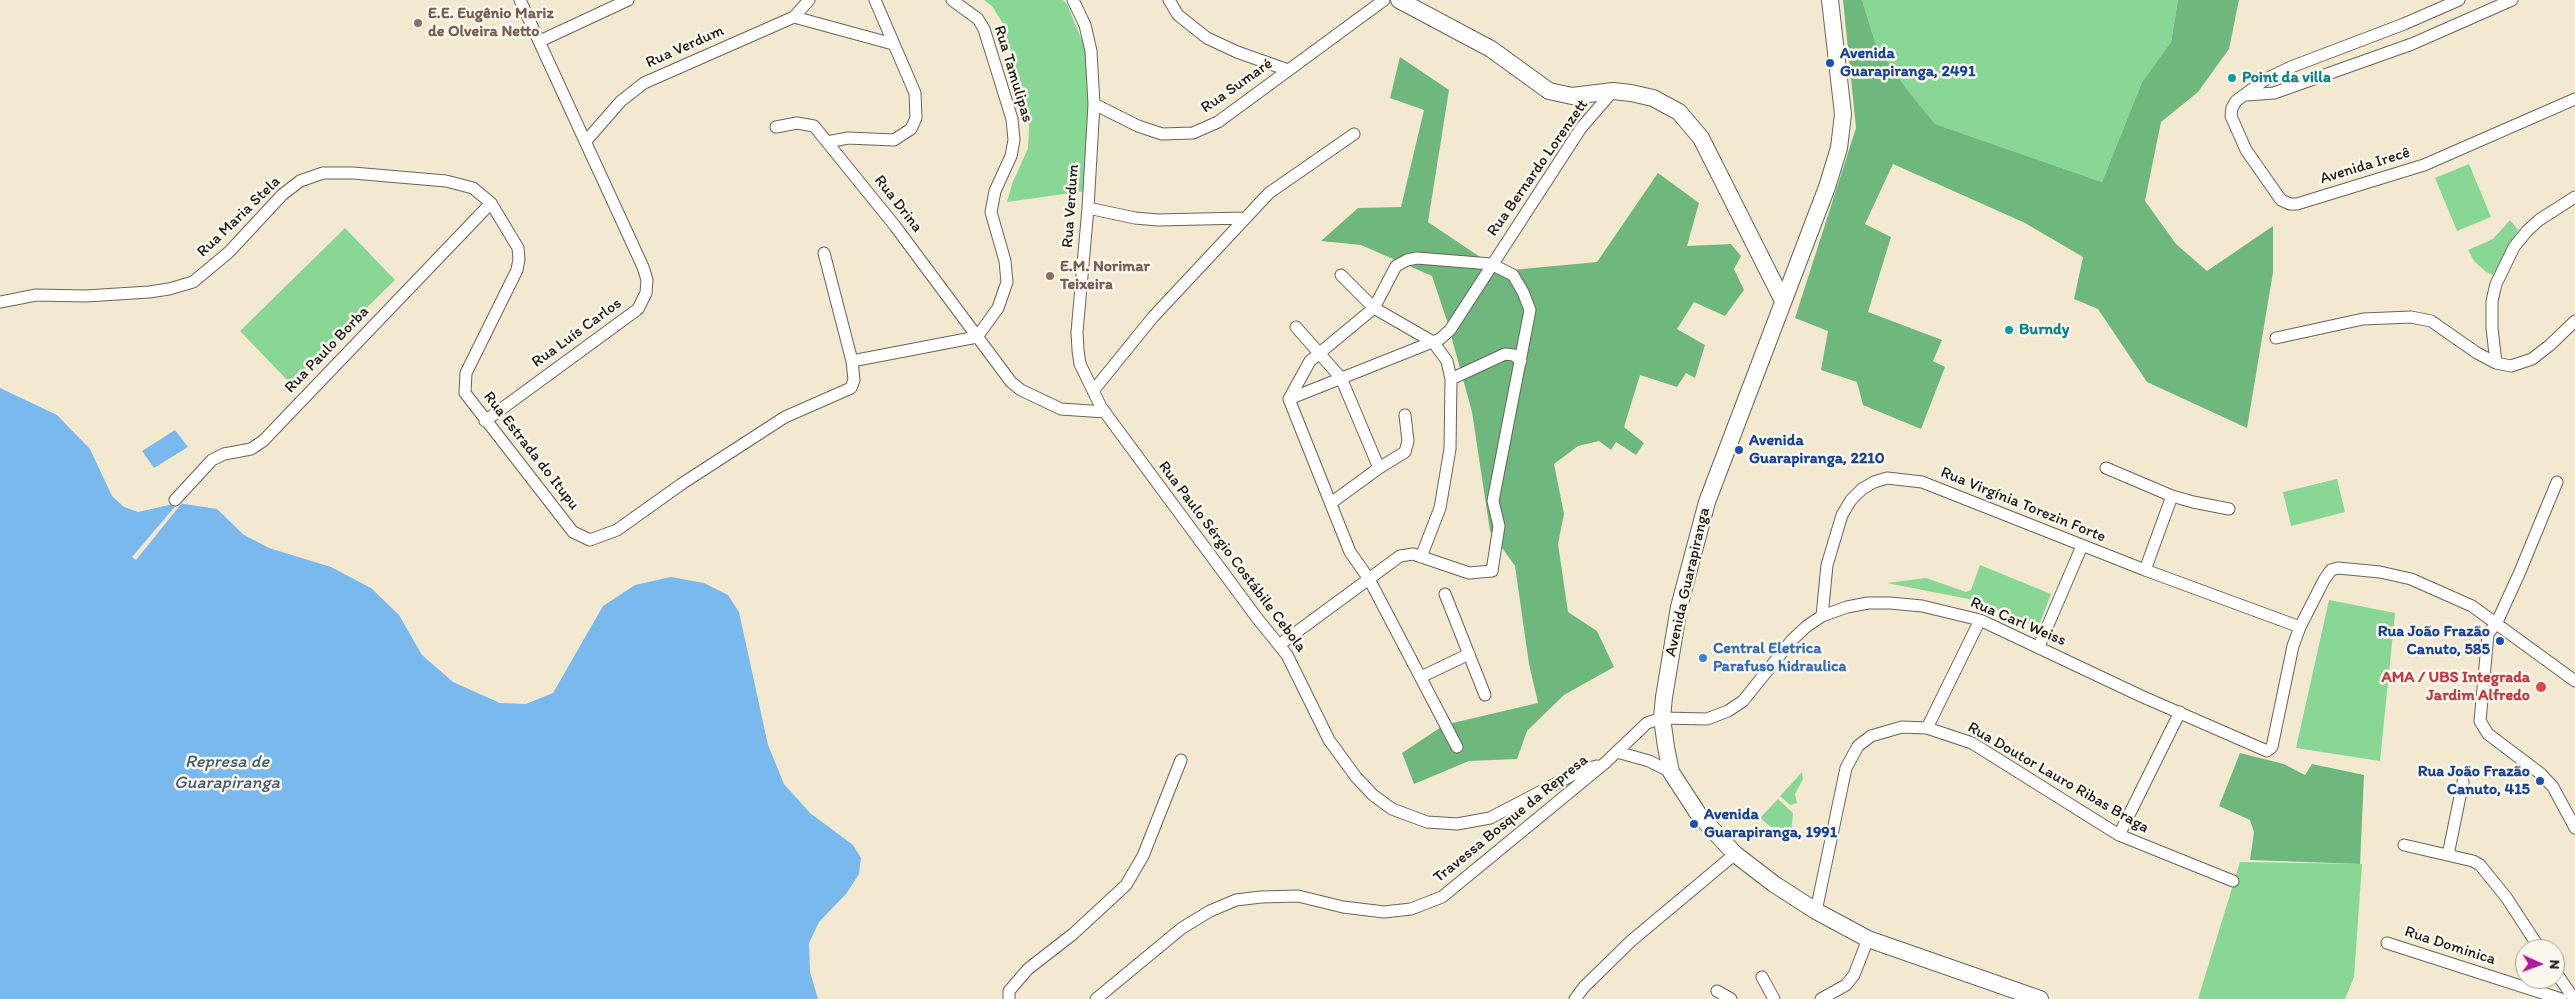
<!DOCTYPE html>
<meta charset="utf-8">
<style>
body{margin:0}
#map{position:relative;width:2575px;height:999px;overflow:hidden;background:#f3e9d1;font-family:Itim,sans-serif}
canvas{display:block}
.north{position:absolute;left:2515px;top:939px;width:50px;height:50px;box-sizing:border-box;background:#fbf7ec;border:1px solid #a29f99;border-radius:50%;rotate:92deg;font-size:14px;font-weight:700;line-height:20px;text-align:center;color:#1c1c1c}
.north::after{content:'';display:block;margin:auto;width:18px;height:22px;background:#b5179e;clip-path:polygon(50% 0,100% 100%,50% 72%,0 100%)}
</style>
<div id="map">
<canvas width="2575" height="999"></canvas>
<div class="north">N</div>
</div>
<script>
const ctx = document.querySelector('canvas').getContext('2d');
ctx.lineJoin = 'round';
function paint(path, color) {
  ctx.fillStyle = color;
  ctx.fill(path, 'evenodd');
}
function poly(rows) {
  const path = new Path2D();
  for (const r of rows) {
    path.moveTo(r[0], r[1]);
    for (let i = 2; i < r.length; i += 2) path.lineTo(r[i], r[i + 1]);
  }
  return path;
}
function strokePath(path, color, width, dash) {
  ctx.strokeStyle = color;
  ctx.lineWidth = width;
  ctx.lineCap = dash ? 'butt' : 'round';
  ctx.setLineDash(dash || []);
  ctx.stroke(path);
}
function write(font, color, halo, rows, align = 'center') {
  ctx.font = font + ' Itim,sans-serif';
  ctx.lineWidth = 5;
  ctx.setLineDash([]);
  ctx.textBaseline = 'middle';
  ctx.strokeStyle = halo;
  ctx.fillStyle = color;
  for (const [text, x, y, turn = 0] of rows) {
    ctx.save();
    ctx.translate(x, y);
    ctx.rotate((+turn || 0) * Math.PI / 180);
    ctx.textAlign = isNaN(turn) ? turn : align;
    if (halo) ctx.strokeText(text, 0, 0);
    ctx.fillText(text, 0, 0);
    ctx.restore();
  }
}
paint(poly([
 [984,0,1063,0,1067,4,1083,43,1090,70,1086,191,1007,202,1012,184,1028,148,1029,127,1027,108,1002,22,992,6],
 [1862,0,2178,0,2171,42,2142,82,2102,182,1935,124,1906,88,1876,45],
 [2469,164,2491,217,2457,231,2435,178],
 [2510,220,2518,230,2493,275,2486,272,2474,261,2468,250,2493,239],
 [345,228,395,280,290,383,240,331],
 [2337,479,2345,512,2291,526,2283,492],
 [1980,565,2051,594,2038,628,1979,601,1887,583,1926,578,1966,592,1971,590],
 [2329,600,2395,613,2380,761,2296,748],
 [1802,772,1803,779,1795,794,1797,803,1790,805,1780,796],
 [1778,799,1793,813,1791,834,1788,829,1771,827,1760,818],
 [2240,862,2362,864,2354,977,2345,999,2198,999]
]), '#89d795');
paint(poly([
 [1843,0,1862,0,1876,45,1906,88,1935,124,2102,182,2142,82,2171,42,2178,0,2239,0,2229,49,2198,92,2161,122,2145,201,2176,244,2207,271,2273,226,2273,272,2247,428,2147,382,2098,309,2074,299,2083,257,2025,223,1893,164,1865,224,1891,237,1868,312,1942,340,1933,361,1945,367,1921,429,1863,405,1857,382,1821,370,1828,331,1795,318,1856,128],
 [1400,57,1449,90,1428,222,1501,271,1597,262,1658,173,1699,203,1687,246,1731,244,1741,256,1734,269,1744,290,1725,316,1694,302,1677,329,1705,345,1695,378,1686,373,1677,387,1640,375,1624,427,1644,443,1636,455,1616,442,1611,450,1599,441,1578,446,1554,464,1564,514,1558,544,1568,612,1597,631,1614,667,1564,695,1527,731,1517,759,1469,761,1414,784,1402,753,1444,725,1538,703,1529,664,1515,566,1490,531,1472,412,1447,321,1432,276,1361,245,1321,241,1358,208,1401,207,1424,110,1390,98],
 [2240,753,2284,764,2305,775,2312,764,2364,775,2360,864,2250,860,2254,832,2250,820,2219,806]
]), '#6eb87e');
paint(poly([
 [0,388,57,415,90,449,112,496,124,507,138,512,178,503,217,509,244,535,269,548,331,567,371,588,399,615,422,655,453,682,500,703,526,704,553,693,603,606,635,585,671,577,704,583,728,595,739,612,768,745,784,784,810,813,853,845,861,858,859,874,846,894,819,922,809,943,810,972,818,999,0,999],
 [175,430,188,447,154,468,142,451]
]), '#79b9ed');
paint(poly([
 [178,503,182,503,136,560,132,557]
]), '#f3e9d1');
const street = poly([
 [952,0,978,19,984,29,1012,119,1014,140,1011,156,995,191,991,212,1005,261,1007,282,998,308,977,337],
 [1073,0,1085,25,1091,51,1094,104,1088,208,1077,332,1078,350,1080,364,1101,407,1257,618,1287,655,1329,740,1356,777,1373,795,1392,809,1427,822,1457,824,1490,818,1580,771,1597,766],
 [1169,0,1178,15,1207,38,1237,52,1288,70],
 [2459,0,2404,24,2291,67,2266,79,2236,101,2232,108,2231,116,2246,150,2281,200,2290,204,2297,204,2424,165,2575,99],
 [794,17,893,44],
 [540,41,628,0],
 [2247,95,2274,93,2412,44,2512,0],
 [1094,104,1138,126,1162,134,1193,133,1218,122,1384,0],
 [776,127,797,123,814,126,895,226,1011,382,1021,390,1061,409,1105,412],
 [586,141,621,101,644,83,794,17,809,0],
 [827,142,848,138,894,140,911,129,916,118,915,93,875,0],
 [1088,208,1135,218,1158,220,1244,218],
 [1341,275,1374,308,1433,342,1447,361,1451,379,1505,354,1514,355,1521,361],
 [0,302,36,295,86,296,149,292,169,289,193,282,229,252,282,195,300,181,323,173,353,173,446,181,473,188,491,203,518,248,519,259,517,270,466,373,465,393,573,532,590,540,617,530,683,483,785,417,851,388,854,380,852,361,824,253],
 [1296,327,1341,378,1379,468],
 [2276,338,2363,319,2411,317,2431,321,2477,353,2496,363,2511,366,2532,359,2550,345,2575,321],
 [852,361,977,337],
 [2496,363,2492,328,2492,301,2496,284,2514,247,2527,231,2539,220,2575,197],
 [1093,391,1153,317,1269,193,1354,134],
 [485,421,638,309,646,293,647,280,643,267,520,0],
 [2106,468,2172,496,2193,502,2229,509],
 [2557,482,2519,574,2497,622,2488,634,2480,721,2488,734,2541,774,2553,787,2575,828],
 [175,500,212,460,224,454,251,449,263,441,491,203],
 [1331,503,1379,468,1405,452,1408,441,1405,415],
 [1421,557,1440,508,1450,449,1451,379],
 [2145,570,2172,496],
 [1445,594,1485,695],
 [1822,616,1827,565,1842,515,1851,500,1862,489,1874,482,1887,478,1922,482,2145,570,2300,627],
 [1279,645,1400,556,1413,554,1469,573,1492,571,1499,526,1493,501,1530,310,1523,292,1513,275,1491,264,1417,258,1407,260,1396,266,1374,308,1310,361,1289,399],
 [2039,646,2082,546],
 [1421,677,1469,654],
 [1927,728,1980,620],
 [1457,747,1369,579,1350,552,1289,399,1440,339,1450,330,1581,128,1613,91],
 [1617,752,1649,761,1671,772],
 [2119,835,2180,712],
 [2404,845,2473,861,2480,865,2506,897,2540,949],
 [2448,855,2463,782],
 [1816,911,1846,768,1858,746,1871,736,1902,727,1927,728,1972,743,2119,835,2233,881],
 [2387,943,2561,999],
 [2555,971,2574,999],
 [1762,977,1774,999],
 [1717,991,1731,999],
 [1009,999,1009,991,1028,969,1073,934,1126,885,1143,856,1181,760],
 [1096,999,1182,928,1210,911,1236,900,1261,897,1298,896,1343,907,1384,912,1411,909,1442,897,1605,763,1647,723,1662,718,1707,719,1728,711,1743,701,1792,640,1807,626,1822,616,1847,607,1868,603,1890,603,1922,606,1980,620,2141,696,2267,751,2272,747,2293,646,2300,627,2324,580,2331,570,2338,568,2380,572,2411,579,2472,606,2575,681],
 [1575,999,1584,987,1631,941,1735,854],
 [1821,999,1846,985,1854,975,1868,939]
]);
const secondary = poly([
 [1399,0,1491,49,1549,91,1572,96,1613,91,1631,93,1653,98,1679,112,1701,138,1782,299],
 [1830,0,1843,114,1839,148,1827,187,1707,502,1679,607,1664,697,1662,718,1666,747,1671,772,1699,815,1735,854,1774,884,1816,911,1868,939,2040,999]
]);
strokePath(street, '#67645b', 13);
strokePath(secondary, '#67645b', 18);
strokePath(street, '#fff', 11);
strokePath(secondary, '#fff', 16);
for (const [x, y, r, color] of [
 [418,23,5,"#8d6e63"],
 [1830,63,5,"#1a4fb4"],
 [2232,78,5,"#0f9aa8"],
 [1050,276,5,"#8d6e63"],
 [2009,330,5,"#0f9aa8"],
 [1739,450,5,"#1a4fb4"],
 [2500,641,5,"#1a4fb4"],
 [1703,658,5,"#3f7fe0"],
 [2541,687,6,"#e0444e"],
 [2540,781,5,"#1a4fb4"],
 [1694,824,5,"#1a4fb4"]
]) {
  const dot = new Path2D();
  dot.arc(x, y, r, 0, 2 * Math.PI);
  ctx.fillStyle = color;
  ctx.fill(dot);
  strokePath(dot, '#fbf7ec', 2);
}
write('bold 16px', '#785e54', '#fbf7ec', [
 ["E.E. Eugênio Mariz",428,14],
 ["de Olveira Netto",428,32],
 ["E.M. Norimar",1060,267],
 ["Teixeira",1060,285]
], 'left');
write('16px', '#1c1c1c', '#fbf7ec', [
 ["Rua Verdum",685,47,-24],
 ["Rua Tamulipas",1013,74,73],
 ["Rua Sumaré",1237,86,-35],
 ["Avenida Irecê",2365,166,-17],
 ["Rua Bernardo Lorenzett",1538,168,-55],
 ["Rua Drina",898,204,52],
 ["Rua Verdum",1071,206,-86],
 ["Rua Maria Stela",239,217,-44],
 ["Rua Luís Carlos",577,333,-36],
 ["Rua Paulo Borba",327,350,-46],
 ["Rua Estrada do Itupu",531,451,52],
 ["Rua Virgínia Torezin Forte",2023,505,22],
 ["Rua Paulo Sérgio Costábile Cebola",1232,557,53],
 ["Avenida Guarapiranga",1688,582,-77],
 ["Rua Carl Weiss",2018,622,23],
 ["Rua Doutor Lauro Ribas Braga",2058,778,30],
 ["Travessa Bosque da Represa",1511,819,-39],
 ["Rua Dominica",2450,946,18]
]);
write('bold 16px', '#164399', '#fbf7ec', [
 ["Avenida",1840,54],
 ["Guarapiranga, 2491",1840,72],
 ["Avenida",1749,441],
 ["Guarapiranga, 2210",1749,459],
 ["Rua João Frazão",2490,632,"right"],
 ["Canuto, 585",2490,650,"right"],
 ["Rua João Frazão",2530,772,"right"],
 ["Canuto, 415",2530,790,"right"],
 ["Avenida",1704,815],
 ["Guarapiranga, 1991",1704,833]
], 'left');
write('bold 16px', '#0d838f', '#fbf7ec', [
 ["Point da villa",2242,78],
 ["Burndy",2019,330]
], 'left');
write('bold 16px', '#366cbe', '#fbf7ec', [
 ["Central Eletrica",1713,649],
 ["Parafuso hidraulica",1713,667]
], 'left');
write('bold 16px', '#be3a42', '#fbf7ec', [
 ["AMA / UBS Integrada",2530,678],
 ["Jardim Alfredo",2530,696]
], 'right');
write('italic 18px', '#415b70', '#fbf7ec', [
 ["Represa de",227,762],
 ["Guarapiranga",227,783]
]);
</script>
